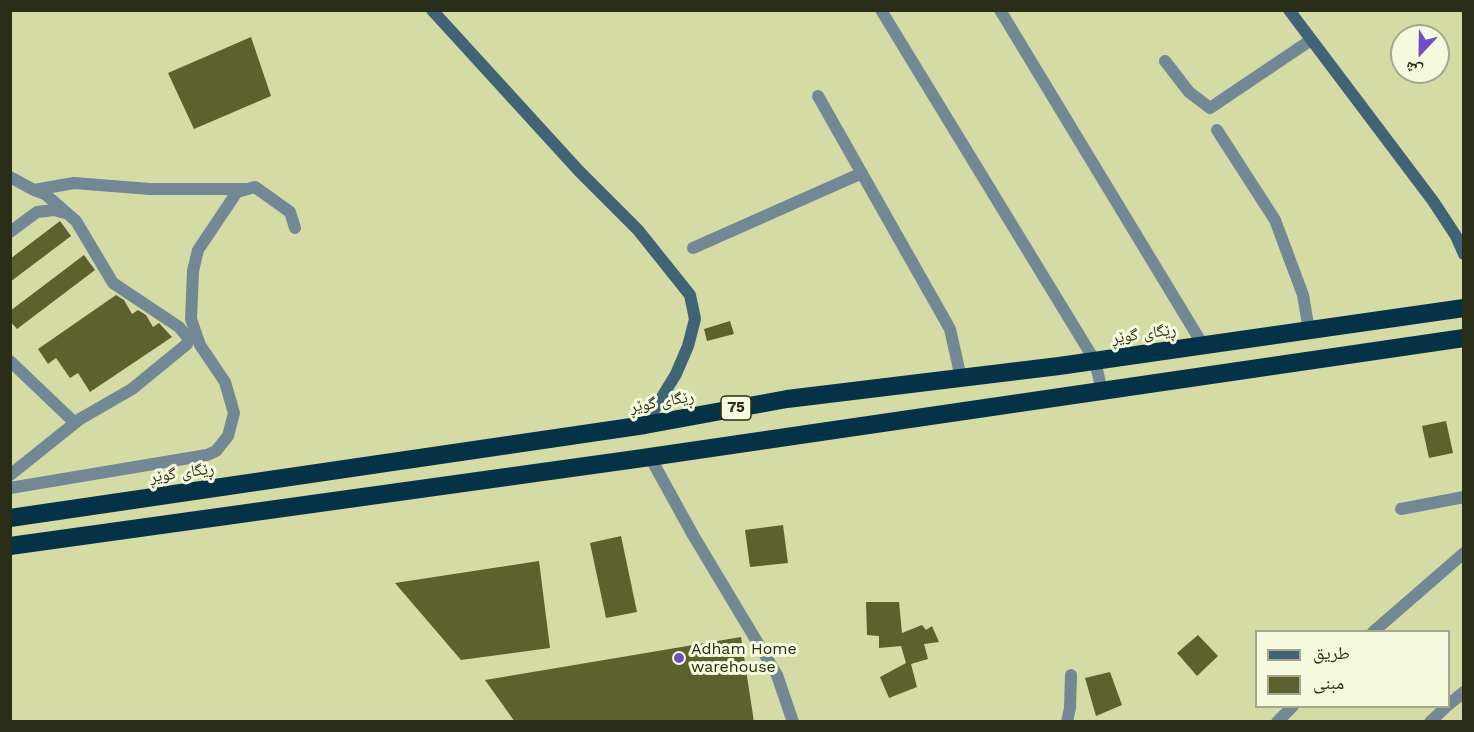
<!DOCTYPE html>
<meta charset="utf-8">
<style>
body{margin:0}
#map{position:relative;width:1474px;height:732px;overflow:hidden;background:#d4dba4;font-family:"Work Sans","Noto Naskh Arabic",sans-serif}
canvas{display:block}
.frame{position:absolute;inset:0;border:12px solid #2a2d17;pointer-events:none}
.legend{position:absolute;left:1255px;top:630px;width:195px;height:78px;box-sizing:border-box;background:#f5f9dd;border:2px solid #a4a78e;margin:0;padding:8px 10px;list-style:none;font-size:18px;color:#2a2d17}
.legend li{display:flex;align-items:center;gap:12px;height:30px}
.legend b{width:30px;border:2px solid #a4a78e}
.north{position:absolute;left:1390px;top:24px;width:60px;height:60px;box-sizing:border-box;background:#f5f9dd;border:2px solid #a4a78e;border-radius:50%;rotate:202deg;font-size:16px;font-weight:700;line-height:24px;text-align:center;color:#2a2d17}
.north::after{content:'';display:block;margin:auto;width:21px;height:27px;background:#714dc6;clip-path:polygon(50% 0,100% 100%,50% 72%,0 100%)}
</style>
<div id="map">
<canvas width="1474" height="732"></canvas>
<div class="frame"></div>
<ul class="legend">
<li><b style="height:8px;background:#416376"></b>طريق</li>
<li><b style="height:16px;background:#5d612e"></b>مبنى</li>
</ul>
<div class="north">ش</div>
</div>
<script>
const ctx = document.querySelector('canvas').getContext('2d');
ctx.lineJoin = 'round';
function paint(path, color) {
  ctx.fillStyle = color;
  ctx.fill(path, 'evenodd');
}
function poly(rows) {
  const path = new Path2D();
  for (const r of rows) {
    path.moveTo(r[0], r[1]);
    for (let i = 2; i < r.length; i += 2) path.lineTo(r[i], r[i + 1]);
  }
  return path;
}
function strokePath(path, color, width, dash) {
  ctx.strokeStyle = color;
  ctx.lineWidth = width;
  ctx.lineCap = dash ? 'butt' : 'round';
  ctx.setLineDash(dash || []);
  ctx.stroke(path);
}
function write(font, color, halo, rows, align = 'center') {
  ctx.font = font + ' "Work Sans","Noto Naskh Arabic",sans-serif';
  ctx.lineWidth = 6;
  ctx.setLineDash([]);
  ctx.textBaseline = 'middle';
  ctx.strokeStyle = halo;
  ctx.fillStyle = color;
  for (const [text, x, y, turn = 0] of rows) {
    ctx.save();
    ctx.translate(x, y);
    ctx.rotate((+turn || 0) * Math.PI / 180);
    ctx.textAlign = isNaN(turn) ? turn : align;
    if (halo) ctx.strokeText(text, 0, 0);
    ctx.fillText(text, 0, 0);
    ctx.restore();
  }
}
paint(poly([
 [251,37,271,96,194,129,168,73],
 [60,221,71,236,10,282,10,259],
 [84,255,95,270,17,329,10,321,10,311],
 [116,295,124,300,132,314,138,310,146,315,153,327,159,323,172,337,90,392,78,373,70,378,56,358,48,364,38,349],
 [730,321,734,334,707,341,704,329],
 [1446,421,1453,453,1429,458,1422,426],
 [783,525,788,563,750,567,745,530],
 [621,536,637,612,606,618,590,543],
 [539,561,550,648,461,660,395,583],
 [866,602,899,602,902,633,922,625,926,630,932,626,939,642,924,644,928,659,911,664,917,687,889,698,880,677,906,663,901,646,879,648,879,636,867,635],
 [1198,635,1218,656,1197,676,1177,653],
 [741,637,754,722,515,722,485,680],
 [1110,672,1122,705,1096,716,1085,678]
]), '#5d612e');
strokePath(poly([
 [881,10,1095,361,1102,391],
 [1000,10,1203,345],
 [1165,61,1189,92,1210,108,1311,40],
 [818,96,950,329,961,378],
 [1217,130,1275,220,1303,295,1309,330],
 [10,177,34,190,74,183,150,189,245,189],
 [10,232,37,212,54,210,65,213],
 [693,248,862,173],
 [10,361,75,423],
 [650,457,693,535,777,675,793,722],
 [10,475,80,419,132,389,187,344,188,338,179,327,113,283,76,221,45,194,34,190],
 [10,488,207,455,216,451,228,436,234,413,225,382,200,345,191,319,193,271,198,250,237,192,255,187,290,212,295,228],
 [1401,509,1464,497],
 [1373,632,1464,553],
 [1448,705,1464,692],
 [1067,722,1070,708,1071,675],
 [1277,722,1293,706],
 [1430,722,1447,706]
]), '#728895', 12);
strokePath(poly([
 [432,10,579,171,638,230,690,295,695,319,688,346,676,374,645,425],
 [1289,10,1433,201,1456,236,1464,254]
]), '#416376', 12);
strokePath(poly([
 [10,518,645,425,787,399,1059,366,1464,308],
 [10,546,636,459,1464,338]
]), '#053246', 18);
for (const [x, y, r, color] of [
 [679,658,6,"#714dc6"]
]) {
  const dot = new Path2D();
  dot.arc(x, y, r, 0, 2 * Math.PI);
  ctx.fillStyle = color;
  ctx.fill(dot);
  strokePath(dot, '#f5f9dd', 2);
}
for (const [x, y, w] of [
 [736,408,30]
]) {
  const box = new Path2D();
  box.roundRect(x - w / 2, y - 12, w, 24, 4.5);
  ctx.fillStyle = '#f5f9dd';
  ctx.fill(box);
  strokePath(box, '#2a2d17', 1.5);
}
write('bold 15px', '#2a2d17', null, [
 ["75",736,408]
]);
write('16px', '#2a2d17', '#f5f9dd', [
 ["ڕێگای گوێڕ",1144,334,-8],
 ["ڕێگای گوێڕ",662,402,-10],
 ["ڕێگای گوێڕ",182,473,-8]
]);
write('16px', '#2a2d17', '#f5f9dd', [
 ["Adham Home",691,649],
 ["warehouse",691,667]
], 'left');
</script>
